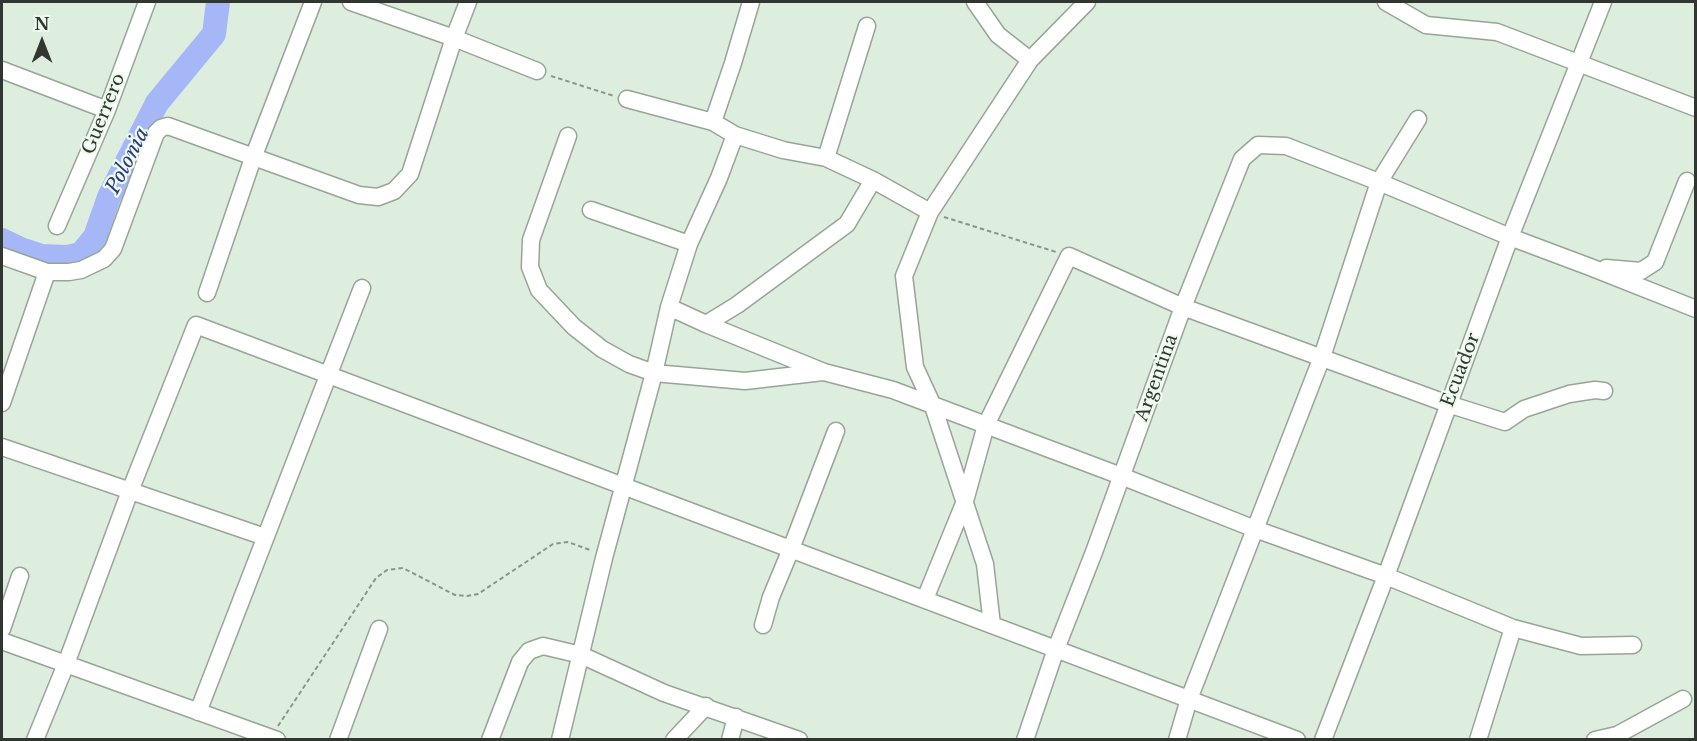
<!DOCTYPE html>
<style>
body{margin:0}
#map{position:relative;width:1697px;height:741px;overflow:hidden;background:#deeede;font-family:"Libre Baskerville",serif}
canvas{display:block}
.frame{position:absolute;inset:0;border:3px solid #313730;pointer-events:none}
.north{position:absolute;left:12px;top:12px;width:60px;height:60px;-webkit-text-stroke:4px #ecfbeb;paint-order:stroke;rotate:0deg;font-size:16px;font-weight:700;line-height:24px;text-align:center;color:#313730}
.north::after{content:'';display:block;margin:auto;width:21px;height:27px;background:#313730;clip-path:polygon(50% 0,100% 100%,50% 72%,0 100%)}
</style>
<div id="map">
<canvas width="1697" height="741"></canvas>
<div class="frame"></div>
<div class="north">N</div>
</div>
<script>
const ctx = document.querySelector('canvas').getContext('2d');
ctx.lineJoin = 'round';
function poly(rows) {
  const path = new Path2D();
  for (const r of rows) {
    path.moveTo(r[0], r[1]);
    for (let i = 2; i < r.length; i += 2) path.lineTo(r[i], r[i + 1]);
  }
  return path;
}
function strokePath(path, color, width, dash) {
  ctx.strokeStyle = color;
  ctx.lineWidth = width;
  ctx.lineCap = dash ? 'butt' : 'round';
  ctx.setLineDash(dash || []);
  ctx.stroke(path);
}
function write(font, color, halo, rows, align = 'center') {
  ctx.font = font + ' "Libre Baskerville",serif';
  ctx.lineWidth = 4.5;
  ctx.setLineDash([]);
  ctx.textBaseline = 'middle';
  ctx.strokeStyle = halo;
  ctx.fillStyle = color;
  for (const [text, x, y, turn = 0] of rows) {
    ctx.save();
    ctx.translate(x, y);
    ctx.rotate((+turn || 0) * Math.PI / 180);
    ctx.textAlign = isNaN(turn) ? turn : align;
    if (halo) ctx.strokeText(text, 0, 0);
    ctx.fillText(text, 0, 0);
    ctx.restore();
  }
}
strokePath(poly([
 [2,240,23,250,41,256,67,257,81,254,95,237,109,197,157,103,214,34,218,2]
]), '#a6b7f8', 24);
const minor = poly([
 [351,2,454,38,537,71],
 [975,2,998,35,1030,60],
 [1386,2,1426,25,1497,32,1696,108],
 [2,70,107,110],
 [627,99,713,122,735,135,783,150,826,158,873,180,930,212],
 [713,122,733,63,751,2],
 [568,136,531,240,530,267,539,290,574,327,602,349,629,364,654,373,745,381,823,372],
 [826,158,867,26],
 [591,210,689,244],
 [57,226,107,110,147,2],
 [2,256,47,272,69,272,81,270,104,259,113,249,156,133,161,128,168,126,359,195,378,197,394,191,410,174,454,38,468,2],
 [1606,268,1641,271,1655,262,1687,181],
 [207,293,253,158,313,2],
 [669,307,706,324,737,305,847,224,873,180],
 [706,324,824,372,893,390,1121,476,1255,529,1386,576,1513,628,1581,646,1633,645],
 [2,403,47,272],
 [2,447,265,537],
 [925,599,965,501,986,425,1069,256,1183,307,1448,404,1505,422,1524,409,1569,394,1595,390,1604,391],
 [763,625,771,597,791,549,836,431],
 [992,625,985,564,933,406,915,367,904,276,930,212,1030,60,1087,2],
 [2,629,20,576],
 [2,641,277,740],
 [198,712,362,288],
 [35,740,66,664,130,491,196,325,1297,740],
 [338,740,379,629],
 [490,740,520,662,529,651,543,646,581,655,664,693,799,740],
 [560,740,604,558,654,373,669,307,689,244,719,178,735,135],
 [674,740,706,706],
 [730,740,736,717],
 [1025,740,1056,649,1094,552,1183,307,1242,159,1258,145,1286,146,1379,182,1510,237,1590,267,1696,309],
 [1177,740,1189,699,1322,357,1379,182,1418,119],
 [1323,740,1386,576,1510,237,1603,2],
 [1478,740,1513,628],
 [1595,740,1617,735,1683,699]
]);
strokePath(minor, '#97a596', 19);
strokePath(poly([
 [551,76,614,96],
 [944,217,1056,252],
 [278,726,376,578,387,570,403,568,455,595,467,596,478,594,553,544,568,542,590,550]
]), '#8b968a', 2, [4.5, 3]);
strokePath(minor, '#fff', 16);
write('18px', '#313730', '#ecfbeb', [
 ["Guerrero",104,114,-68],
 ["Ecuador",1461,370,-69],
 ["Argentina",1157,378,-70]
]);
write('italic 20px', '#2d3883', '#ecfbeb', [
 ["Polonia",128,161,-63]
]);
</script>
